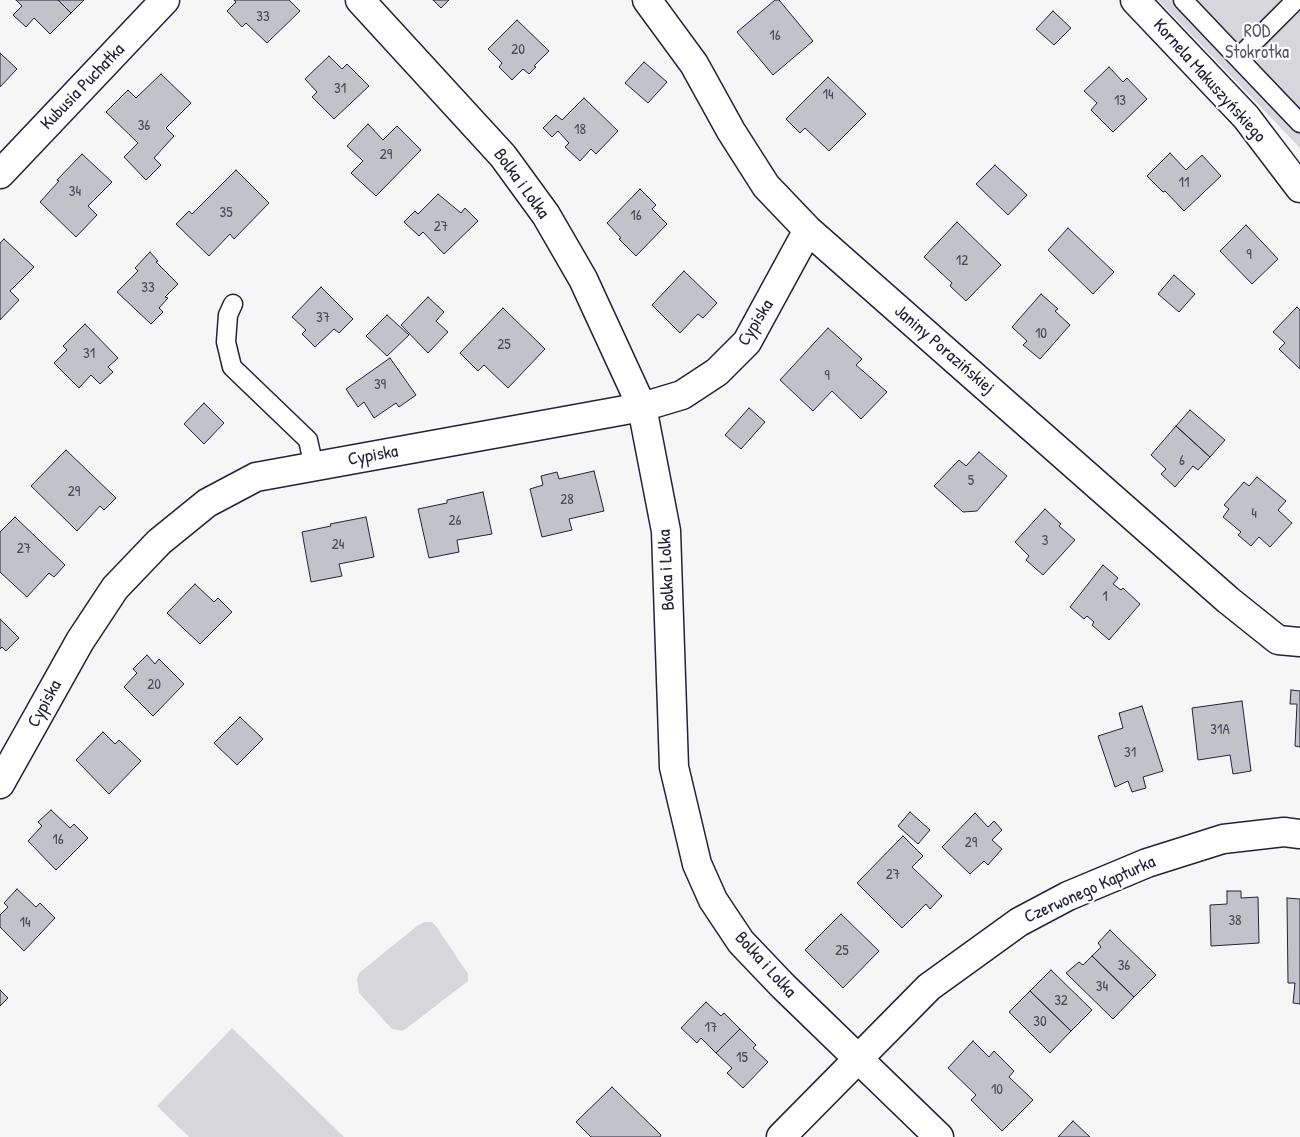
<!DOCTYPE html>
<meta charset="utf-8">
<style>
body{margin:0}
canvas{display:block;background:#f6f6f7}
</style>
<canvas width="1300" height="1137"></canvas>
<script>
const ctx = document.querySelector('canvas').getContext('2d');
ctx.lineJoin = 'round';
function paint(path, color) {
  ctx.fillStyle = color;
  ctx.fill(path, 'evenodd');
}
function poly(rows) {
  const path = new Path2D();
  for (const r of rows) {
    path.moveTo(r[0], r[1]);
    for (let i = 2; i < r.length; i += 2) path.lineTo(r[i], r[i + 1]);
  }
  return path;
}
function strokePath(path, color, width, dash) {
  ctx.strokeStyle = color;
  ctx.lineWidth = width;
  ctx.lineCap = dash ? 'butt' : 'round';
  ctx.setLineDash(dash || []);
  ctx.stroke(path);
}
function write(font, color, halo, rows, align = 'center') {
  ctx.font = font + ' "Patrick Hand",sans-serif';
  ctx.lineWidth = 4.5;
  ctx.setLineDash([]);
  ctx.textBaseline = 'middle';
  ctx.strokeStyle = halo;
  ctx.fillStyle = color;
  for (const [text, x, y, turn = 0] of rows) {
    ctx.save();
    ctx.translate(x, y);
    ctx.rotate((+turn || 0) * Math.PI / 180);
    ctx.textAlign = isNaN(turn) ? turn : align;
    if (halo) ctx.strokeText(text, 0, 0);
    ctx.fillText(text, 0, 0);
    ctx.restore();
  }
}
paint(poly([
 [1158,0,1300,0,1300,148],
 [424,922,432,922,436,926,468,974,468,981,407,1028,402,1031,392,1029,359,993,357,979,359,973,417,926],
 [232,1028,344,1137,189,1137,157,1106]
]), '#d7d7db');
const building = poly([
 [16,0,58,0,71,13,50,34,34,18,26,27,13,15,22,6,16,0],
 [58,0,84,0,71,13,58,0],
 [234,0,289,0,300,11,267,43,246,23,242,27,227,11,236,2,234,0],
 [433,0,449,0,441,8,433,0],
 [775,0,779,0,813,41,773,75,737,32,775,0],
 [1053,11,1071,28,1054,45,1036,29,1053,11],
 [517,20,549,51,534,66,536,67,529,74,523,69,512,80,499,67,502,63,488,49,517,20],
 [0,53,17,69,0,87,0,53],
 [329,56,342,69,347,64,369,86,334,119,312,97,317,92,305,79,329,56],
 [644,62,667,82,648,103,625,83,644,62],
 [1109,67,1123,82,1127,78,1147,99,1113,132,1091,110,1097,103,1084,91,1109,67],
 [161,74,191,103,166,128,174,136,154,158,161,165,146,180,124,157,138,143,106,112,128,90,136,98,161,74],
 [828,77,866,114,829,151,805,128,800,133,786,119,828,77],
 [584,98,618,131,596,154,591,149,580,161,565,147,569,143,558,131,552,137,543,128,556,115,562,120,584,98],
 [368,124,383,140,397,126,421,150,376,196,351,173,363,161,347,146,368,124],
 [1170,153,1186,170,1202,155,1221,176,1184,211,1165,191,1163,192,1147,176,1170,153],
 [82,154,112,182,88,206,97,215,76,237,40,202,59,181,57,180,82,154],
 [995,165,1027,195,1008,215,976,184,995,165],
 [236,170,269,203,234,239,230,234,209,256,176,224,189,211,192,214,236,170],
 [640,189,656,205,652,209,667,224,636,256,619,239,621,238,607,223,640,189],
 [438,194,461,213,465,208,478,221,444,254,423,232,419,236,404,222,415,211,418,214,438,194],
 [957,222,1001,265,966,301,950,286,952,283,924,257,957,222],
 [1246,225,1278,259,1252,284,1220,251,1246,225],
 [1068,228,1114,272,1093,294,1048,250,1068,228],
 [4,239,34,267,10,291,19,300,0,320,0,243,4,239],
 [150,252,158,261,156,262,178,284,165,297,168,298,159,308,163,312,151,324,117,292,138,271,135,268,150,252],
 [684,271,717,303,703,318,698,314,680,333,652,305,684,271],
 [1174,275,1195,294,1179,312,1158,294,1174,275],
 [321,287,353,319,339,333,334,329,315,347,302,334,306,330,292,317,321,287],
 [1041,294,1058,309,1055,311,1070,325,1040,359,1023,345,1027,341,1012,327,1041,294],
 [428,297,444,312,436,321,448,332,428,353,401,325,428,297],
 [1297,307,1300,310,1300,369,1279,349,1285,343,1273,332,1297,307],
 [503,308,545,349,508,388,484,365,478,371,460,353,503,308],
 [387,315,409,335,387,356,366,336,387,315],
 [85,324,118,358,108,367,113,372,100,384,91,375,79,388,54,363,67,350,63,346,85,324],
 [828,328,862,359,856,365,887,392,861,419,832,391,813,411,780,380,828,328],
 [390,358,416,395,399,407,396,403,374,418,364,402,358,407,346,389,390,358],
 [204,403,224,423,204,444,184,424,204,403],
 [749,408,765,422,741,449,725,435,749,408],
 [1190,410,1225,440,1210,457,1176,426,1190,410],
 [1176,426,1210,457,1198,470,1193,466,1175,487,1161,474,1166,469,1151,455,1176,426],
 [66,450,116,498,104,510,100,506,77,531,31,486,66,450],
 [979,452,1007,476,977,511,963,512,934,486,959,460,966,466,979,452],
 [594,471,604,511,569,519,572,530,542,537,530,489,543,485,541,476,557,472,559,479,594,471],
 [1257,477,1286,501,1278,510,1292,523,1270,547,1259,537,1251,546,1238,535,1241,532,1223,517,1229,509,1224,505,1244,482,1249,486,1257,477],
 [483,492,492,534,457,540,459,552,429,558,418,509,447,503,447,500,483,492],
 [1045,509,1061,524,1059,526,1075,540,1043,575,1026,560,1029,556,1015,542,1045,509],
 [15,517,65,565,54,577,49,573,27,597,0,572,0,532,15,517],
 [366,517,374,557,339,564,342,576,311,582,302,532,331,526,330,524,366,517],
 [1103,565,1118,578,1113,584,1121,590,1123,588,1140,604,1109,640,1092,625,1094,622,1087,616,1084,619,1070,607,1103,565],
 [195,584,214,602,218,598,232,612,200,644,167,613,195,584],
 [0,619,19,638,6,651,2,647,0,649,0,619],
 [147,655,155,664,159,659,184,684,153,716,124,687,137,673,133,669,147,655],
 [1291,690,1300,691,1300,747,1295,746,1297,704,1290,704,1291,690],
 [1242,701,1251,771,1233,774,1230,755,1198,760,1192,708,1242,701],
 [1142,706,1163,771,1143,777,1146,788,1132,792,1128,781,1115,787,1098,736,1123,728,1119,713,1142,706],
 [240,717,263,739,237,765,214,743,240,717],
 [103,732,115,744,119,740,141,761,109,794,76,760,103,732],
 [51,810,70,828,74,824,88,838,56,870,28,841,42,826,38,822,51,810],
 [910,812,930,830,918,844,898,826,910,812],
 [975,813,988,827,994,821,1002,830,992,840,1002,849,988,865,984,861,970,874,942,847,975,813],
 [903,836,923,856,912,867,942,896,930,909,926,904,902,928,857,883,903,836],
 [17,889,36,907,40,903,55,918,24,951,0,927,0,915,8,907,4,903,17,889],
 [1227,891,1241,891,1241,898,1258,897,1259,943,1211,946,1210,905,1227,904,1227,891],
 [1287,898,1300,899,1300,1004,1293,1003,1295,983,1288,983,1287,898],
 [841,914,879,951,843,988,805,950,841,914],
 [1110,930,1156,975,1134,997,1092,956,1101,947,1098,943,1110,930],
 [1092,956,1134,997,1113,1019,1066,973,1079,962,1083,965,1092,956],
 [1051,970,1092,1010,1071,1031,1030,991,1051,970],
 [0,990,8,998,0,1006,0,990],
 [1030,991,1071,1031,1050,1053,1009,1012,1030,991],
 [706,1002,721,1016,724,1013,740,1029,716,1053,701,1038,697,1043,681,1028,706,1002],
 [740,1029,756,1045,753,1048,768,1062,743,1088,727,1073,732,1068,716,1053,740,1029],
 [973,1041,989,1057,994,1051,1014,1071,1009,1077,1033,1100,1002,1131,971,1100,976,1095,948,1068,973,1041],
 [612,1087,661,1135,660,1137,591,1137,576,1122,612,1087],
 [1073,1121,1090,1137,1058,1137,1073,1121]
]);
paint(building, '#c2c2c9');
strokePath(building, '#22223b', 1);
const lane = poly([
 [1183,0,1238,58,1296,0],
 [1238,58,1300,123],
 [233,304,228,315,226,342,232,367,308,440,314,467]
]);
const street = poly([
 [360,0,503,156,546,215,583,279,642,407,666,531,674,767,697,864,713,900,741,942,783,986,939,1137],
 [647,0,694,64,731,131,766,186,808,230,1228,600,1278,640,1300,642],
 [1135,0,1246,117,1300,188],
 [0,174,165,0],
 [0,784,80,641,115,588,159,542,207,503,256,477,642,407,682,395,717,372,747,342,808,230],
 [781,1137,929,987,1019,922,1068,896,1147,863,1223,839,1284,832,1300,834]
]);
strokePath(lane, '#22223b', 21);
strokePath(street, '#22223b', 31);
strokePath(lane, '#fff', 18);
strokePath(street, '#fff', 28);
write('15px', '#4a4a5e', null, [
 ["33",263,17],
 ["16",775,36],
 ["20",518,50],
 ["31",340,89],
 ["14",828,95],
 ["13",1120,101],
 ["36",144,126],
 ["18",580,130],
 ["29",386,155],
 ["11",1184,183],
 ["34",75,192],
 ["35",226,213],
 ["16",636,216],
 ["27",441,227],
 ["9",1249,255],
 ["12",962,261],
 ["33",148,288],
 ["37",323,318],
 ["10",1041,334],
 ["25",504,345],
 ["31",89,354],
 ["9",827,376],
 ["39",380,385],
 ["6",1182,461],
 ["5",971,481],
 ["29",74,492],
 ["28",567,500],
 ["4",1254,514],
 ["26",455,521],
 ["3",1045,541],
 ["24",338,545],
 ["27",24,549],
 ["1",1105,597],
 ["20",154,685],
 ["31A",1220,730],
 ["31",1130,753],
 ["16",58,840],
 ["29",971,843],
 ["27",893,875],
 ["38",1235,921],
 ["14",25,923],
 ["25",842,951],
 ["36",1124,966],
 ["34",1102,987],
 ["32",1061,1001],
 ["30",1040,1022],
 ["17",711,1028],
 ["15",742,1058],
 ["10",997,1090]
]);
write('18px', '#58586b', '#fff', [
 ["ROD",1257,32],
 ["Stokrotka",1257,53]
]);
write('18px', '#22223b', '#fff', [
 ["Kornela Makuszyńskiego",1209,81,48],
 ["Kubusia Puchatka",83,87,-46],
 ["Bolka i Lolka",521,184,54],
 ["Cypiska",756,323,-58],
 ["Janiny Porazińskiej",944,350,41],
 ["Cypiska",373,456,-10],
 ["Bolka i Lolka",667,570,-93],
 ["Cypiska",45,704,-61],
 ["Czerwonego Kapturka",1090,890,-24],
 ["Bolka i Lolka",765,965,48]
]);
</script>
